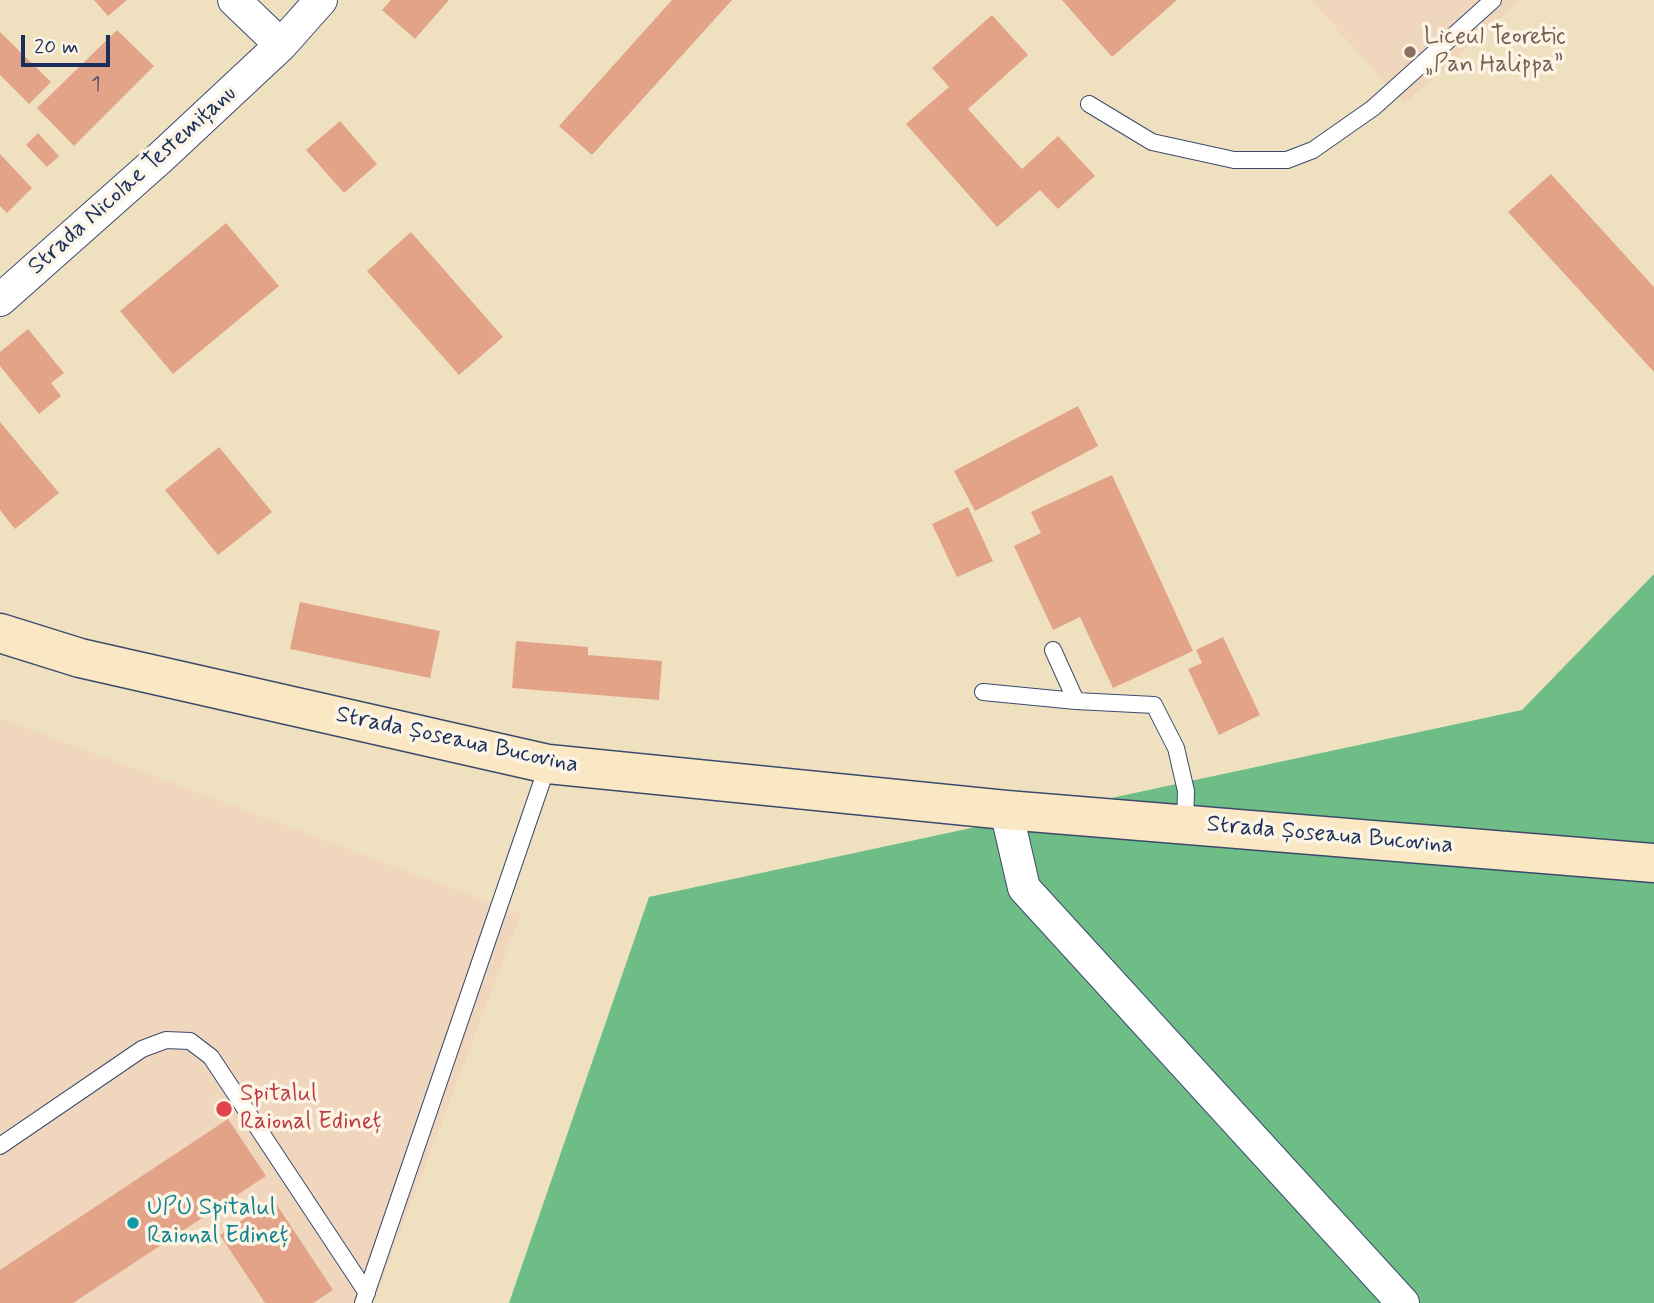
<!DOCTYPE html>
<meta charset="utf-8">
<style>
body{margin:0}
#map{position:relative;width:1654px;height:1303px;overflow:hidden;background:#efe1c0;font-family:Mynerve,sans-serif}
canvas{display:block}
.scale{position:absolute;left:21px;top:35px;width:89px;height:32px;box-sizing:border-box;border:4px solid #1b2f5e;border-top:0;padding-left:9px;font-size:21px;line-height:24px;white-space:nowrap;color:#1b2f5e;-webkit-text-stroke:5px #fcf5e5;paint-order:stroke}
</style>
<div id="map">
<canvas width="1654" height="1303"></canvas>
<div class="scale">20 m</div>
</div>
<script>
const ctx = document.querySelector('canvas').getContext('2d');
ctx.lineJoin = 'round';
function paint(path, color) {
  ctx.fillStyle = color;
  ctx.fill(path, 'evenodd');
}
function poly(rows) {
  const path = new Path2D();
  for (const r of rows) {
    path.moveTo(r[0], r[1]);
    for (let i = 2; i < r.length; i += 2) path.lineTo(r[i], r[i + 1]);
  }
  return path;
}
function strokePath(path, color, width, dash) {
  ctx.strokeStyle = color;
  ctx.lineWidth = width;
  ctx.lineCap = dash ? 'butt' : 'round';
  ctx.setLineDash(dash || []);
  ctx.stroke(path);
}
function write(font, color, halo, rows, align = 'center') {
  ctx.font = font + ' Mynerve,sans-serif';
  ctx.lineWidth = 7;
  ctx.setLineDash([]);
  ctx.textBaseline = 'middle';
  ctx.strokeStyle = halo;
  ctx.fillStyle = color;
  for (const [text, x, y, turn = 0] of rows) {
    ctx.save();
    ctx.translate(x, y);
    ctx.rotate((+turn || 0) * Math.PI / 180);
    ctx.textAlign = isNaN(turn) ? turn : align;
    if (halo) ctx.strokeText(text, 0, 0);
    ctx.fillText(text, 0, 0);
    ctx.restore();
  }
}
paint(poly([
 [1311,0,1521,0,1404,104],
 [0,718,521,914,373,1303,0,1303]
]), '#efd6bc');
paint(poly([
 [1654,574,1654,1303,509,1303,649,897,1522,710]
]), '#6fbd86');
paint(poly([
 [94,0,127,0,108,16],
 [391,0,449,0,415,39,382,10],
 [672,0,732,0,592,155,559,126],
 [1062,0,1177,0,1112,57],
 [992,15,1028,55,968,109,1022,169,1058,136,1095,176,1058,209,1040,190,997,227,906,124,949,87,932,68],
 [117,30,154,66,74,146,37,108],
 [0,32,51,82,29,104,0,75],
 [340,121,377,164,344,193,306,150],
 [38,133,59,156,47,167,26,145],
 [0,154,32,188,7,213,0,206],
 [1551,174,1654,287,1654,372,1508,212],
 [226,223,279,286,173,374,120,311],
 [411,232,503,337,459,375,367,271],
 [28,329,64,373,51,383,61,396,39,414,0,366,0,352],
 [1078,406,1098,446,975,511,954,471],
 [0,422,59,493,15,529,0,510],
 [219,447,272,512,218,555,165,490],
 [1112,475,1193,651,1113,688,1080,617,1053,630,1014,546,1041,533,1031,512],
 [968,507,993,561,957,577,932,524],
 [300,602,440,631,430,678,290,649],
 [1223,637,1260,715,1219,735,1188,669,1202,663,1196,650],
 [516,641,588,647,588,655,662,661,659,700,512,688],
 [228,1119,266,1176,73,1303,0,1303,0,1270],
 [273,1199,333,1290,313,1303,265,1303,220,1235]
]), '#e2a389');
const lane = poly([
 [1089,104,1152,142,1234,160,1287,160,1313,150,1373,108,1493,0],
 [1053,650,1076,701,1154,705,1176,748,1186,791,1185,824],
 [983,692,1076,701],
 [0,1146,142,1049,166,1040,190,1041,211,1057,367,1293],
 [363,1303,548,764]
]);
const street = poly([
 [234,0,281,45],
 [0,300,159,159,281,45,321,0],
 [1006,810,1024,888,1403,1303]
]);
const secondary = poly([
 [0,633,80,658,548,764,1006,810,1654,863]
]);
strokePath(lane, '#3b4a6d', 18);
strokePath(street, '#3b4a6d', 34);
strokePath(secondary, '#3b4a6d', 41);
strokePath(lane, '#fff', 16);
strokePath(street, '#fff', 32);
strokePath(secondary, '#fae7c3', 38);
for (const [x, y, r, color] of [
 [1410,52,7,"#8d6e63"],
 [224,1109,9,"#e0444e"],
 [133,1223,7,"#0f9aa8"]
]) {
  const dot = new Path2D();
  dot.arc(x, y, r, 0, 2 * Math.PI);
  ctx.fillStyle = color;
  ctx.fill(dot);
  strokePath(dot, '#fcf5e5', 2.5);
}
write('21px', '#4d4c69', null, [
 ["1",96,86]
]);
write('24px', '#785e54', '#fcf5e5', [
 ["Liceul Teoretic",1424,38],
 ["„Pan Halippa”",1424,66]
], 'left');
write('24px', '#1b2f5e', '#fcf5e5', [
 ["Strada Nicolae Testemițanu",133,181,-42],
 ["Strada Șoseaua Bucovina",457,741,12],
 ["Strada Șoseaua Bucovina",1330,836,5]
]);
write('24px', '#be3a42', '#fcf5e5', [
 ["Spitalul",240,1095],
 ["Raional Edineț",240,1123]
], 'left');
write('24px', '#0d838f', '#fcf5e5', [
 ["UPU Spitalul",147,1209],
 ["Raional Edineț",147,1237]
], 'left');
</script>
